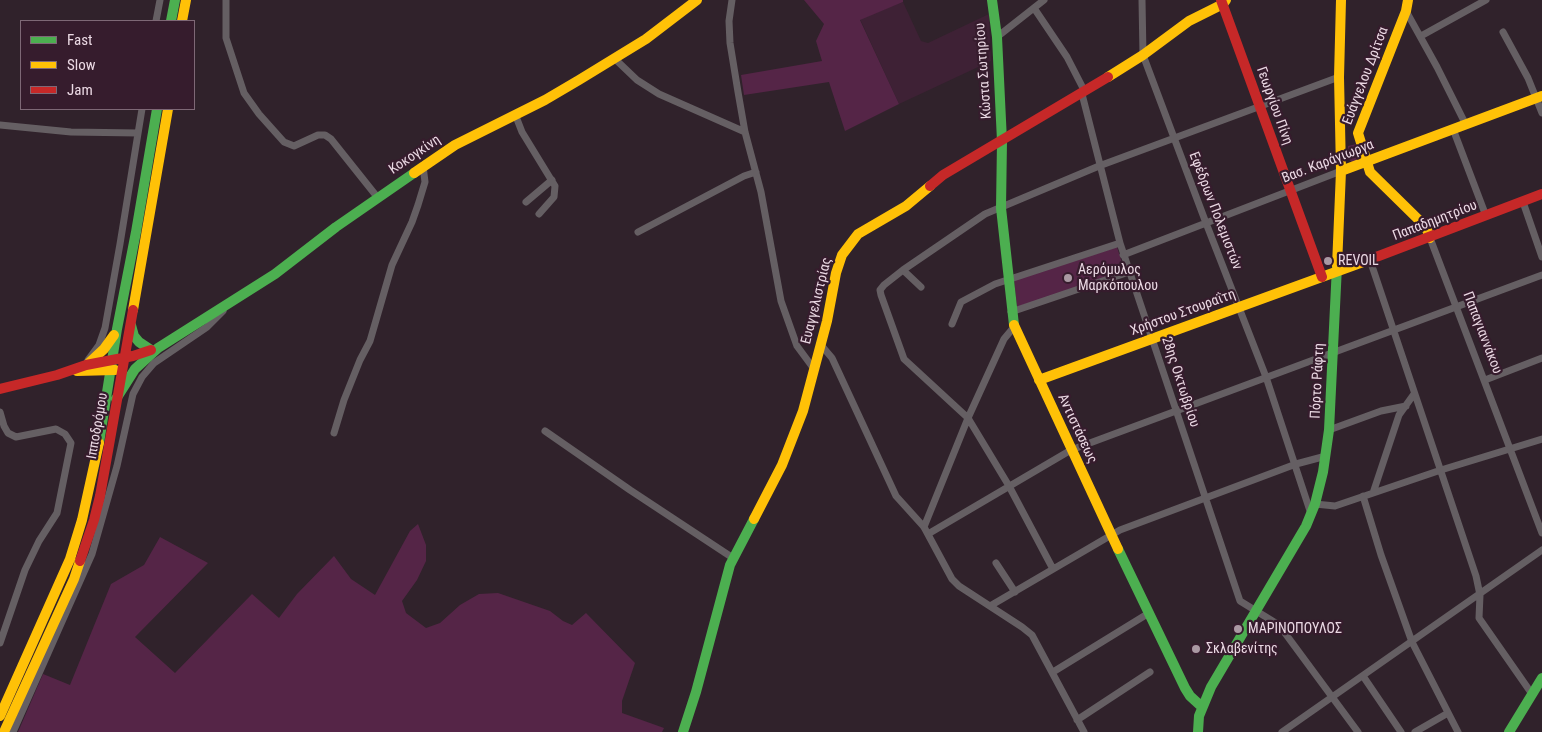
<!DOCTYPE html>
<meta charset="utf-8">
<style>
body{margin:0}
#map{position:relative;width:1542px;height:732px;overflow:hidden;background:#30222b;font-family:"Roboto Condensed",sans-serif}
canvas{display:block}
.legend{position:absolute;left:20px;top:20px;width:175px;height:90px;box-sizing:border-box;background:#361c2d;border:1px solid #7e6876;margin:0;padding:6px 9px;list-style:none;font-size:15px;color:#ebd9e4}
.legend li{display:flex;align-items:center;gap:10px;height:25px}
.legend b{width:25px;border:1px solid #7e6876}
</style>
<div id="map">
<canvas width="1542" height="732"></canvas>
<ul class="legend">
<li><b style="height:6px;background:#4caf50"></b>Fast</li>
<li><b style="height:6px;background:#ffc107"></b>Slow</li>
<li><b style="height:6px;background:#c62828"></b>Jam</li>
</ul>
</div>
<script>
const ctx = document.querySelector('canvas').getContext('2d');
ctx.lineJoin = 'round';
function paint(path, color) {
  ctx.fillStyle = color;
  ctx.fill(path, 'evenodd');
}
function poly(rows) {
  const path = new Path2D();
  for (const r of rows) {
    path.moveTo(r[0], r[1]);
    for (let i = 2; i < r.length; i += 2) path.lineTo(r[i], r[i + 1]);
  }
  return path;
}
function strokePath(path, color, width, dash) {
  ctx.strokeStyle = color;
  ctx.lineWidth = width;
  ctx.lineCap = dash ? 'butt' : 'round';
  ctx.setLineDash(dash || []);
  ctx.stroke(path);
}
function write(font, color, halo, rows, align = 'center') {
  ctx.font = font + ' "Roboto Condensed",sans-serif';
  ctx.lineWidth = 4.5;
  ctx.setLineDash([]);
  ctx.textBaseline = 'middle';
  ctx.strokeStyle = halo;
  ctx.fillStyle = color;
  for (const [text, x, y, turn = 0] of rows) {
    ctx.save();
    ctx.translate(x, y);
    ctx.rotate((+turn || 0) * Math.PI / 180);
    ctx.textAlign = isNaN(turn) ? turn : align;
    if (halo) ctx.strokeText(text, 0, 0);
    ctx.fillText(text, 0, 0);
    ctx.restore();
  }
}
paint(poly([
 [903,2,921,41,928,43,989,14,991,61,899,104,860,19]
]), '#3e2135');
paint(poly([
 [804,0,903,0,903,2,860,20,899,104,845,131,829,82,744,95,741,75,822,61,816,41,824,24],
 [1356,144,1361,160,1353,163,1348,159,1348,146],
 [1117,247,1125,272,1017,307,1014,280],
 [418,524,426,545,426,561,417,580,402,601,406,613,426,628,440,623,460,605,479,594,498,593,550,611,563,621,572,625,586,613,635,663,622,701,622,713,664,728,662,732,18,732,43,674,70,685,111,584,144,565,160,537,208,563,135,637,175,673,252,594,279,618,297,594,334,556,351,579,375,595,410,531]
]), '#552547');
strokePath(poly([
 [226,0,226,38,244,93,259,114,284,142,294,146,318,135,325,135,331,139,378,198],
 [732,0,729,21,730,43,738,92,745,132,761,192,781,301,797,346,814,369],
 [1142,0,1143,55,1206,223,1266,377,1311,514],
 [1034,8,1067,57,1085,92],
 [1406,11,1437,67,1466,125],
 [156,21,160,0],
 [1503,32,1528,78,1542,113],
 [1421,36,1486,0],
 [997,37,1044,0],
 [614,58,637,80,659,94,745,132],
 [1082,94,1120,243,1240,601,1279,625,1358,732],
 [515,114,522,132,555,186,554,197,539,214],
 [0,125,71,132,138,133],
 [1453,129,1486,216],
 [526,202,552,180],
 [1523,202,1542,257],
 [638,232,744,176,756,172],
 [1430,238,1542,533],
 [1123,255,1341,171],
 [1370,260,1476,576,1480,595,1479,618,1532,694],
 [903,270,921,287],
 [1011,312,1129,272],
 [952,324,961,302,995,284,1120,243],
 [821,345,832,358,896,496,924,527,952,579,959,586,1022,627,1032,635,1084,732],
 [88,360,99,345,105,328,120,244,142,109],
 [1485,380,1542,358],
 [0,412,4,426,8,433,16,437,56,429,65,434,71,443,57,513,39,541,25,570,0,643],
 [1329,430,1381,411,1406,406],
 [545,431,630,490,733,558],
 [334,433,344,400,360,360,370,341,392,265,412,222,418,205,425,182,423,166],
 [1373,493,1399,415,1414,394],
 [1363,496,1381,555,1412,642,1458,732],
 [1315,504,1335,506,1441,470,1542,439],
 [924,527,968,418,1004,339,1014,327],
 [928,534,1071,450,1542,275],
 [996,563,1015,592],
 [1053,569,1009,486,968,418,904,359,881,295,880,290,884,285,903,270,985,214,1099,166,1339,77],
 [990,606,1120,530,1296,464,1326,456],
 [1053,672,1149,613],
 [1363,676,1401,732],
 [1077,720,1150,672],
 [13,732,92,554,117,466,133,394,142,377,154,363,207,327,223,311],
 [1282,732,1542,550],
 [1415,732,1448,713]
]), '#655f63', 7);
strokePath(poly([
 [992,0,997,37,1002,141,1001,208,1014,325],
 [171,21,175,0],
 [131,325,134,336,139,342,151,350],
 [116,399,135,369,158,348,275,274,336,227,414,173],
 [99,443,117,329,136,232,157,109],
 [1118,549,1185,688,1190,696,1202,707],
 [683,732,696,692,730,565,754,519],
 [1198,732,1199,716,1211,687,1306,526,1315,504,1323,472,1329,430,1337,266],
 [1509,732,1542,678]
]), '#4caf50', 10);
strokePath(poly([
 [1408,0,1406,11,1358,133,1370,172,1426,227,1430,238],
 [182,21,186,0],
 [1108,77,1143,55,1189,21,1223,4,1226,0],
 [1341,171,1542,96],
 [414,173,455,145,545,100,579,80,646,39,697,0],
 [1337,266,1341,171,1339,77,1341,0],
 [133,310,168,109],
 [1014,325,1118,549],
 [89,363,104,349,114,335],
 [77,371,115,370],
 [1039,380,1363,262],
 [754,519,782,465,803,411,827,321,836,273,842,255,858,234,906,206,930,186],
 [0,716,70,559,82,520,99,443],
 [4,732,74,579,80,561]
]), '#ffc107', 10);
strokePath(poly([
 [1221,0,1322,277],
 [930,186,943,175,1108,77],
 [1363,262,1542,194],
 [0,389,57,375,86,365,133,356,151,350],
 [80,561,94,520,100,496,133,310]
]), '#c62828', 10);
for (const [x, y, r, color] of [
 [1328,261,5,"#aa99a3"],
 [1068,278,5,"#aa99a3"],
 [1238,629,5,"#aa99a3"],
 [1196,649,5,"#aa99a3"]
]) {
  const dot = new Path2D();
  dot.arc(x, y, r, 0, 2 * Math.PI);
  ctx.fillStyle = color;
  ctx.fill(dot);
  strokePath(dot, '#361c2d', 2);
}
write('14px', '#ebd9e4', '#361c2d', [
 ["Κώστα Σωτηρίου",984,71,-94],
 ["Ευάγγελου Δρίτσα",1366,76,-69],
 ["Γεωργίου Πίνη",1274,106,70],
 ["Κοκογκίνη",415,155,-34],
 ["Βασ. Καράγιωργα",1328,162,-21],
 ["Εφέδρων Πολεμιστών",1215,211,69],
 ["Παπαδημητρίου",1435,221,-21],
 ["Ευαγγελιστρίας",817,301,-76],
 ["Χρήστου Στουραΐτη",1183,313,-20],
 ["Παπαγιαννάκου",1482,333,69],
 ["Πόρτο Ράφτη",1318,381,-87],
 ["28ης Οκτωβρίου",1180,382,72],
 ["Ιπποδρόμου",98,426,-80],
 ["Αντιστάσεως",1077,429,65]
]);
write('14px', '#ebd9e4', '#361c2d', [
 ["REVOIL",1338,261],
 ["Αερόμυλος",1078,270],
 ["Μαρκόπουλου",1078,286],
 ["ΜΑΡΙΝΟΠΟΥΛΟΣ",1248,629],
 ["Σκλαβενίτης",1206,649]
], 'left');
</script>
